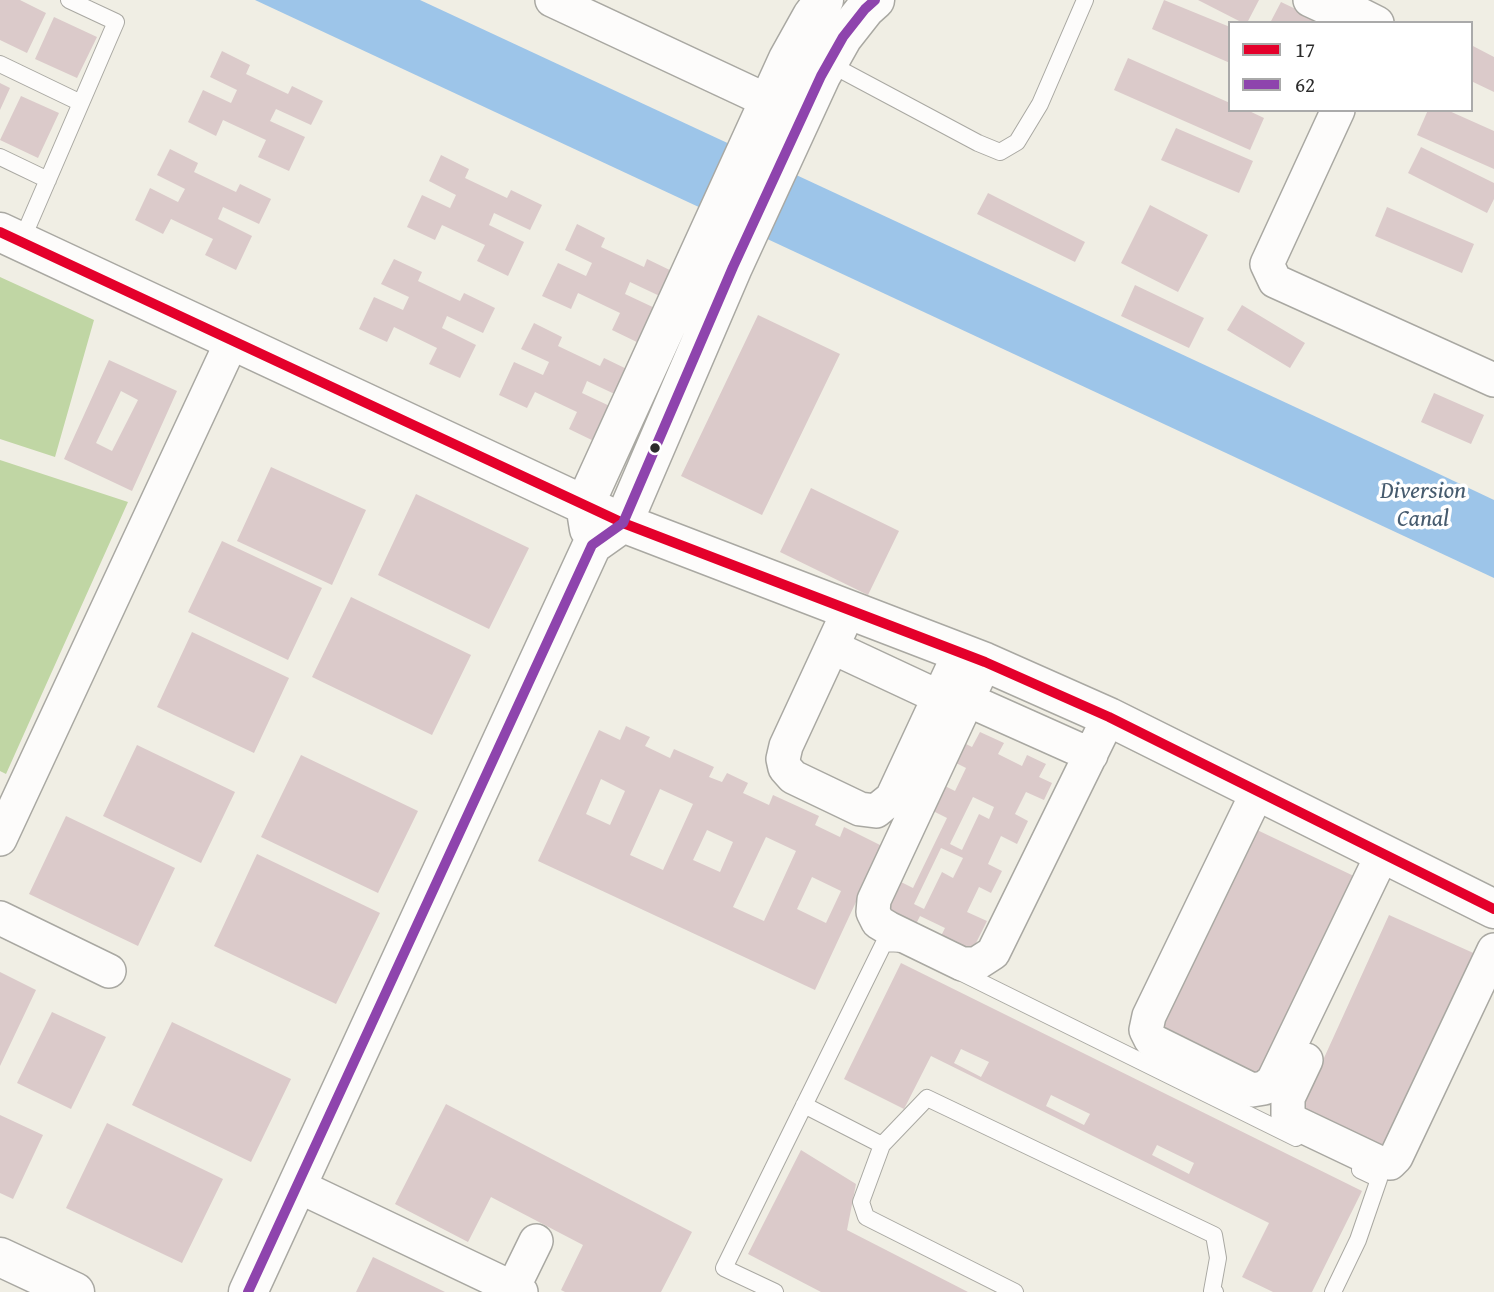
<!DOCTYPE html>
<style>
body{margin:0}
#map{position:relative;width:1494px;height:1292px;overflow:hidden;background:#f0eee4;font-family:"Gentium Book Plus",serif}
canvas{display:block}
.legend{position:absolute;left:1228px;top:21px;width:245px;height:91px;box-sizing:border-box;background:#fff;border:2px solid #aaa;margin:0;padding:9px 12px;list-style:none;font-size:21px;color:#2b2b2b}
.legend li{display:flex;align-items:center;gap:14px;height:35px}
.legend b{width:35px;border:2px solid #aaa}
</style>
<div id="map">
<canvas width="1494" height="1292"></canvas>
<ul class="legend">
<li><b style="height:9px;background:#e4002b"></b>17</li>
<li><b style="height:9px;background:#8e44ad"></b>62</li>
</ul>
</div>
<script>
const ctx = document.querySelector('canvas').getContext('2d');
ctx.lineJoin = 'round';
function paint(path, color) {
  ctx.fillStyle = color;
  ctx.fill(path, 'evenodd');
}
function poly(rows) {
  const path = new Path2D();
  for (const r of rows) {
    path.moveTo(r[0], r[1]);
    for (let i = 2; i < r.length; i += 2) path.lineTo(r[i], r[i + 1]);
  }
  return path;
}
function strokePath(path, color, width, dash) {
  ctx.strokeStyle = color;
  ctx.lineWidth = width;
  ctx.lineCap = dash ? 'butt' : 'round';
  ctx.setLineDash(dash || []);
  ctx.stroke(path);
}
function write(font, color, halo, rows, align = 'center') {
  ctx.font = font + ' "Gentium Book Plus",serif';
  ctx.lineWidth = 7;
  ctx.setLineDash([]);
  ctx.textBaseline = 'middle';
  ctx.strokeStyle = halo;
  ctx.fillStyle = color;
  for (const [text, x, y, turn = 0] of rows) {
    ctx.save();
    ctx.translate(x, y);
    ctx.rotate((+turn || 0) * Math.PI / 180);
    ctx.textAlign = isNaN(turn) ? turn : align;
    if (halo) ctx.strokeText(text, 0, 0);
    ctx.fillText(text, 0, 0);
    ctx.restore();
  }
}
paint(poly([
 [0,277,94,320,55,457,0,439],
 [0,460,128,502,6,774,0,771]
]), '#c0d6a4');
paint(poly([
 [255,0,420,0,1437,473,1494,500,1494,578]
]), '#9dc5e9');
paint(poly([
 [0,0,20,0,46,13,27,53,0,40],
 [1164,0,1230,27,1230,63,1152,29],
 [1198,0,1259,0,1247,23,1243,23],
 [1281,2,1325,23,1270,23],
 [54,17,97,37,77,78,35,59],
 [1471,45,1494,57,1494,92,1471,81],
 [222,51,250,65,246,74,288,94,292,86,323,101,311,125,276,109,270,121,305,137,289,171,258,157,266,140,223,120,216,136,188,122,203,90,231,103,237,90,210,77],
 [1128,58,1230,103,1230,110,1247,110,1264,118,1250,150,1114,90],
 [0,83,10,88,0,110],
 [21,96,59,113,38,158,0,140],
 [1428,110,1447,110,1494,131,1494,169,1417,135],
 [1176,128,1253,161,1239,193,1161,160],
 [1421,147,1494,183,1494,199,1487,213,1408,173],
 [170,149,198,163,194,172,236,192,240,184,271,199,259,224,223,207,218,219,252,236,236,270,205,255,213,239,171,219,163,234,135,220,150,188,178,202,185,189,157,175],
 [441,155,469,169,465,178,507,198,511,190,542,205,530,230,494,213,489,225,524,242,508,276,477,261,485,245,442,225,435,240,407,227,422,195,450,208,456,195,429,181],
 [988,193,1085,242,1075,262,977,214],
 [1150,205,1208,235,1178,292,1121,263],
 [1387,207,1474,244,1462,273,1375,236],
 [577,224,605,238,601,247,644,267,647,259,678,274,666,299,630,282,625,294,659,310,643,345,612,330,620,313,578,293,571,309,542,296,558,263,586,276,592,263,565,250],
 [394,259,422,272,418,281,460,301,464,293,495,308,483,333,447,316,442,328,476,345,460,378,429,364,437,348,394,327,387,342,359,329,374,297,403,310,409,297,381,284],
 [1135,285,1204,318,1189,348,1121,316],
 [1242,305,1305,343,1290,368,1227,330],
 [758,315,840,354,762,515,681,476],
 [534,323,562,337,558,346,600,366,604,358,635,373,623,398,587,381,582,393,616,409,600,444,569,429,577,412,535,392,527,408,499,395,514,362,543,375,549,362,521,349],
 [109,360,177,391,132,491,64,459],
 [121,391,138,400,112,451,96,443],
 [1434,393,1484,415,1471,444,1421,422],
 [271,467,366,510,332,585,237,541],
 [811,488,899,531,868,595,780,552],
 [416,494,529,548,489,629,378,575],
 [222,541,322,588,288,660,188,612],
 [351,597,471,655,432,735,312,677],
 [192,632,289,678,254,753,157,707],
 [626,726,650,737,645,746,670,758,674,749,714,767,709,777,722,782,727,773,748,783,743,793,769,805,773,795,819,816,815,825,840,837,844,827,882,846,815,990,538,861,599,730,620,740],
 [601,779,625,791,610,825,586,814],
 [660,789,693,804,663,870,630,855],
 [707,830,733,842,720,872,693,860],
 [766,837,796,851,764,921,733,907],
 [812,877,841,891,826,923,797,909],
 [980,732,1004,743,998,754,1022,766,1027,755,1046,764,1039,777,1052,783,1044,800,1026,792,1015,814,1028,821,1017,844,1001,836,988,864,1002,871,991,893,979,887,967,912,987,921,970,955,939,940,945,928,920,916,914,928,882,912,897,880,913,888,947,818,931,810,943,785,955,791,966,768,954,762,964,743,972,747],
 [973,797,994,807,989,819,979,814,962,850,950,844],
 [941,848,963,858,953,878,942,872,924,909,914,904],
 [137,745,235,792,201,863,103,816],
 [301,755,418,811,378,893,261,837],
 [66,816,175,868,138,946,29,894],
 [1255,829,1358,878,1263,1080,1160,1031],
 [257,854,380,913,336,1004,214,946],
 [1389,915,1480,956,1390,1155,1299,1113],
 [901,963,1362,1191,1312,1292,1273,1292,1242,1277,1269,1223,931,1056,904,1109,844,1079],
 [961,1049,989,1062,981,1077,954,1063],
 [1051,1095,1090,1114,1084,1125,1046,1106],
 [1157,1145,1194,1163,1189,1174,1152,1155],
 [0,972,36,990,0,1066],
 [52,1012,106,1037,71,1109,17,1083],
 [172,1022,291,1079,251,1162,132,1105],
 [446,1104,692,1232,661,1292,565,1292,561,1290,583,1245,491,1197,468,1242,395,1204],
 [0,1115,43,1135,13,1199,0,1193],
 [107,1123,223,1179,182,1263,66,1208],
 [801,1150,856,1184,847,1230,968,1292,821,1292,748,1254],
 [373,1257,445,1292,356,1292]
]), '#dbcaca');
const service = poly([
 [828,63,978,143,1000,152,1017,142,1040,104,1085,0],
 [0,64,81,103],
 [0,157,48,180],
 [21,242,116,22,69,0],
 [958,971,1296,1138],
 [804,1105,882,1145,927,1098,1214,1235,1218,1258,1212,1291,1215,1292],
 [882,1145,861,1202,866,1217,1015,1292],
 [775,1292,724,1268,884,943,904,944],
 [1333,1292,1358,1240,1379,1179,1360,1170]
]);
const minor = poly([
 [552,0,768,101],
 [1310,0,1323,6,1343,6,1377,23],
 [1338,110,1267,264,1275,281,1494,380],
 [849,610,786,746,783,759,785,768,793,777,860,809,876,811,892,798,960,652],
 [832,647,939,697],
 [985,662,874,900,873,912,878,922,888,928,962,964,976,964,993,953,1109,717],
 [968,700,1091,755],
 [1258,791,1149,1016,1146,1030,1151,1040,1252,1090,1264,1088,1273,1081,1383,853],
 [0,839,233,339],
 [0,918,109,971],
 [1306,1060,1288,1098,1288,1116,1296,1123,1378,1162,1390,1163,1396,1157,1494,950],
 [296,1185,521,1292],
 [513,1288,536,1241]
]);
const tertiary = poly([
 [0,232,623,523,985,662,1109,717,1494,909],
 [589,529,585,504,788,59,812,16,824,0],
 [0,1257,75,1292],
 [248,1292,592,545,623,523,733,267,821,76,843,37,865,9,875,0]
]);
strokePath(service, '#a9a8a2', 18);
strokePath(minor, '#a9a8a2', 36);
strokePath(tertiary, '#a9a8a2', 41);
strokePath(service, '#fdfcfb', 16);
strokePath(minor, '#fdfcfb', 33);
strokePath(tertiary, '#fdfcfb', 38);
strokePath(poly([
 [0,232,623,523,985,662,1109,717,1494,909]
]), '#e4002b', 10);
strokePath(poly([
 [248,1292,592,545,623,523,733,267,821,76,843,37,865,9,875,0]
]), '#8e44ad', 10);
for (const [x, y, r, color] of [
 [655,448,6,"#2b2b2b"]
]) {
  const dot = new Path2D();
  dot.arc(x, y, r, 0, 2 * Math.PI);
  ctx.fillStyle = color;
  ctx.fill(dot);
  strokePath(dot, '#fff', 2.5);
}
write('italic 24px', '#465b6e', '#fff', [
 ["Diversion",1423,492],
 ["Canal",1423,520]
]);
</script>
